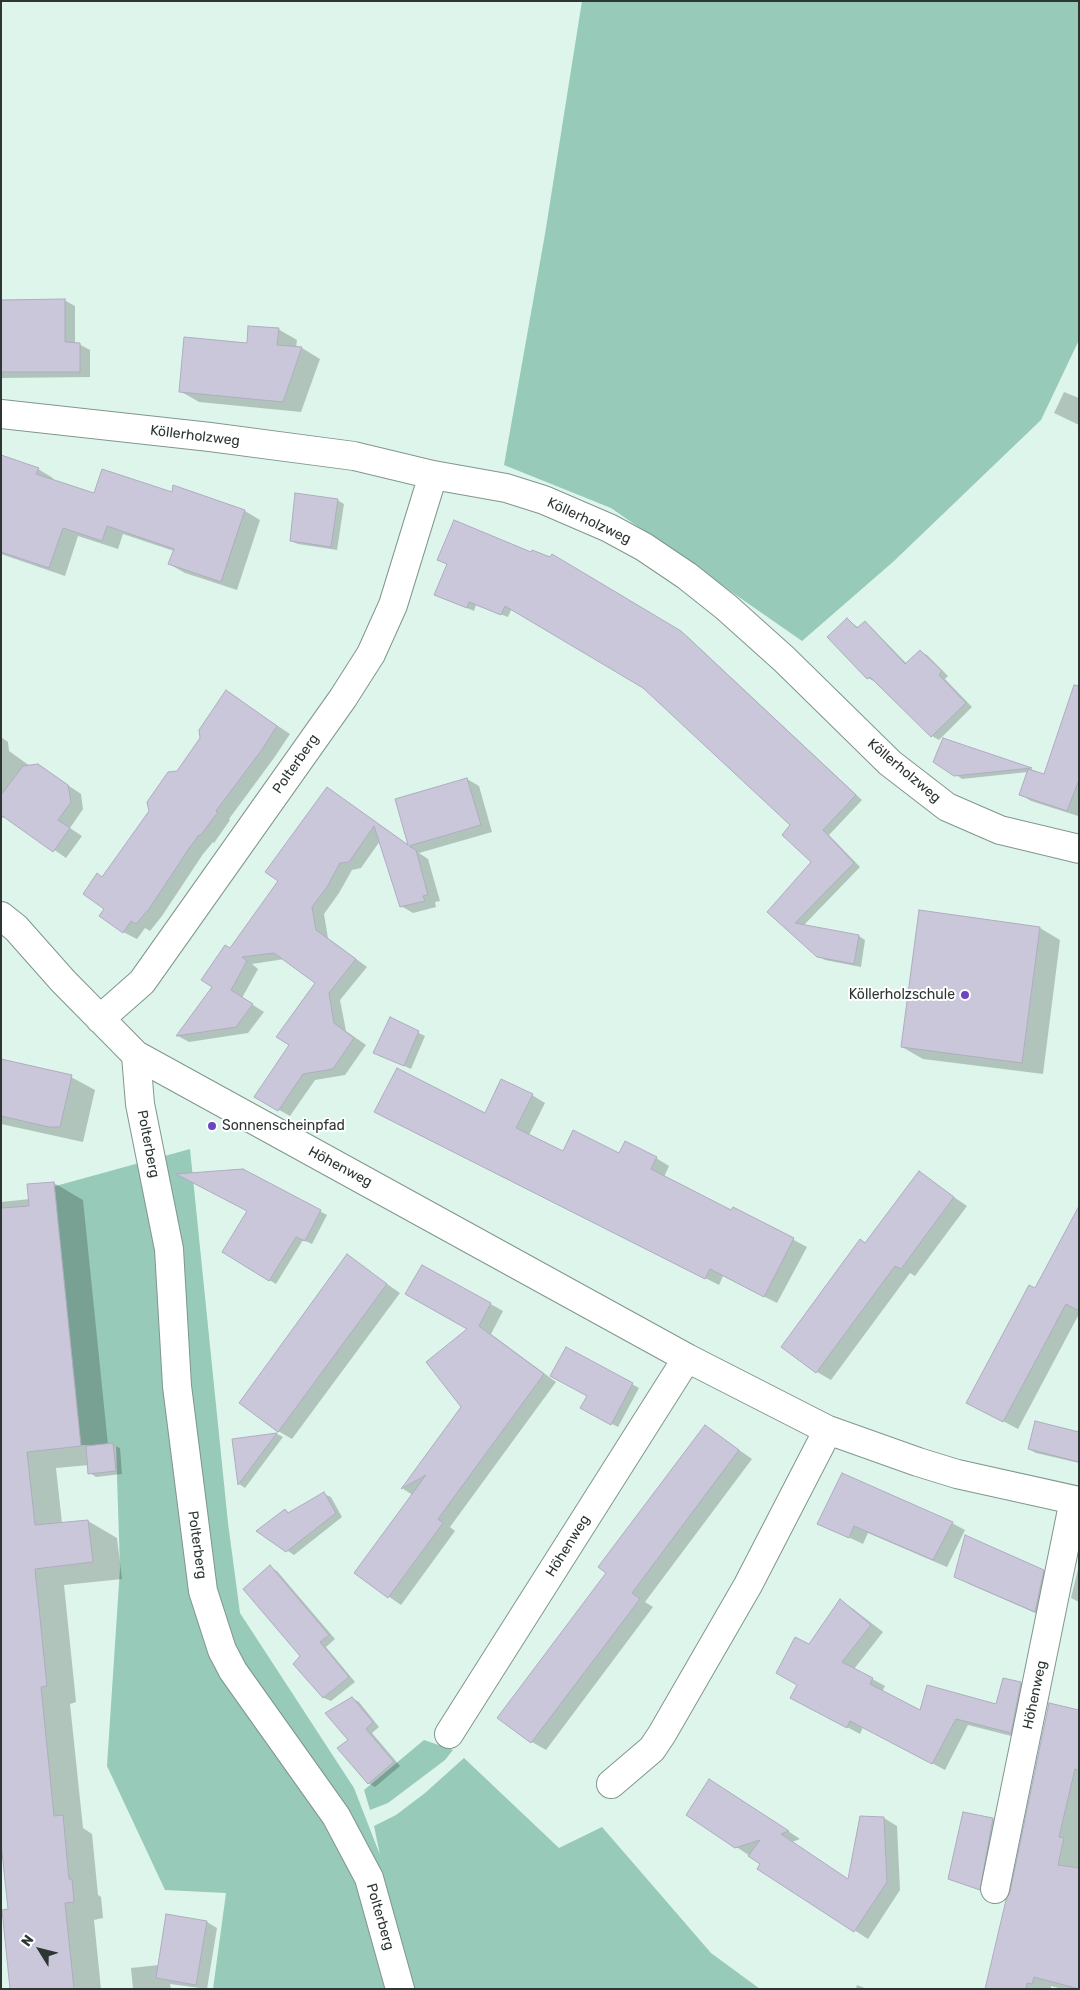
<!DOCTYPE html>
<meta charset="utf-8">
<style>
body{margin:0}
#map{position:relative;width:1080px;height:1990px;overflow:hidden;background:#def5ec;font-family:Rubik,sans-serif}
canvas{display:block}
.frame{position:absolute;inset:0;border:2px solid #2d3633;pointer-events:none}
.north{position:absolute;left:15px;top:1925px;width:50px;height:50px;-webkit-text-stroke:4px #fff;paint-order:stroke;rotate:306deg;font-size:14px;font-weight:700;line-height:20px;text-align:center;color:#2d3633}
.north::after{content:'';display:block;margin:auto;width:18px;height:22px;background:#2d3633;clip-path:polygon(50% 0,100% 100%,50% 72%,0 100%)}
</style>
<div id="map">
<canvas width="1080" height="1990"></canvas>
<div class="frame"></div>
<div class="north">N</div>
</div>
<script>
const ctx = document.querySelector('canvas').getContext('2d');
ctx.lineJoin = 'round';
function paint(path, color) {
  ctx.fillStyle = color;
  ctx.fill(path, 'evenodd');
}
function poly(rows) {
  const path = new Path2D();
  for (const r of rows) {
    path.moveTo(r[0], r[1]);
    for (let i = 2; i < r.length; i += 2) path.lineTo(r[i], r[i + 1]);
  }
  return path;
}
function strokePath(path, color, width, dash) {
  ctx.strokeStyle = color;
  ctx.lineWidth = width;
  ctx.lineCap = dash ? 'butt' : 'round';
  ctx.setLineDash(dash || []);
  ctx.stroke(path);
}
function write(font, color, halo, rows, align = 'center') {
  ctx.font = font + ' Rubik,sans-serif';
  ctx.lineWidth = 4;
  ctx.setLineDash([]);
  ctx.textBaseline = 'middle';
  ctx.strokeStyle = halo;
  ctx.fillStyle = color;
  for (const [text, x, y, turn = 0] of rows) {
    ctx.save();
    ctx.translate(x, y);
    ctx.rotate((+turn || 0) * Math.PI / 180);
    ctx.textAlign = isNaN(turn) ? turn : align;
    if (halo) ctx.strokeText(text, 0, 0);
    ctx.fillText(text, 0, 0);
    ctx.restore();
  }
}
paint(poly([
 [582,1,1079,1,1079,340,1041,420,894,561,802,641,611,508,504,465,545,234],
 [190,1149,228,1523,240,1613,354,1788,380,1855,374,1826,396,1815,425,1793,464,1758,559,1848,602,1827,711,1953,760,1989,213,1989,226,1893,165,1890,107,1766,120,1568,116,1446,80,1445,52,1187],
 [424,1740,453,1750,445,1760,388,1803,370,1810,364,1790]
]), '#97cab8');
paint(poly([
 [64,300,75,306,75,344,79,344,90,350,90,377,1,378,1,301],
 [278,329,297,340,296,348,302,348,320,359,301,412,199,402,180,391,248,344],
 [1064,392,1079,398,1079,425,1054,413],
 [1,457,38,469,53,478,52,481,95,495,172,494,174,486,245,511,260,520,237,590,185,573,169,564,174,551,123,534,118,549,78,536,65,576,1,554],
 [337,500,344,504,337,550,298,544,291,541],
 [531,553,551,559,552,556,688,637,862,800,829,835,860,867,803,926,859,936,865,940,861,967,825,960,818,956,769,912,813,862,792,825,644,687,512,608,508,617,476,605,474,611,436,595,448,565,439,560],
 [847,619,859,628,865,623,871,627,907,664,920,652,927,655,948,676,945,679,972,707,939,740,932,736,876,681,875,682,868,678,828,637],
 [227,692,290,734,274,758,229,819,230,820,214,843,213,842,203,854,162,916,150,931,145,928,137,939,123,932,105,908,103,878,202,739],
 [1079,695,1078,816,1031,801,1020,794,1028,772,962,779,955,774,944,740,1031,769,1045,776],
 [1,737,8,742,9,751,30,766,38,765,81,794,83,809,70,828,82,836,66,858,5,816,1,819],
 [467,779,479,786,492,832,419,853,428,859,440,901,435,902,436,907,413,913,401,906,380,841,361,868,352,870,339,893,324,914,328,938,367,967,340,1000,346,1031,366,1045,345,1075,315,1080,290,1116,256,1097,291,1045,317,982,285,959,252,964,258,969,242,998,264,1012,248,1033,189,1042,178,1036,213,987,230,950,339,796,410,846,397,800],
 [1040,928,1060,940,1043,1074,923,1059,902,1047],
 [390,1019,425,1036,411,1069,382,1056],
 [1,1060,71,1077,95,1090,83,1142,1,1124],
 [532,1095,545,1103,529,1135,563,1152,656,1158,669,1166,664,1177,732,1212,734,1208,807,1247,777,1303,723,1276,719,1285,389,1119,486,1115],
 [242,1170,327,1215,312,1244,303,1240,276,1284,269,1280,248,1211],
 [919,1173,967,1206,915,1276,910,1273,831,1380,817,1372,866,1244],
 [54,1183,83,1200,108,1445,113,1445,120,1448,122,1474,96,1477,90,1473,89,1465,56,1468,62,1523,88,1521,117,1538,122,1579,64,1585,76,1702,70,1704,83,1828,92,1834,98,1895,101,1897,103,1918,94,1920,101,1989,11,1989,9,1910,1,1831,1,1202,30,1199],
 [1079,1211,1079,1314,1018,1429,982,1410,1035,1290],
 [347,1256,400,1293,292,1439,278,1431],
 [423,1266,503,1311,491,1334,556,1382,450,1527,455,1531,401,1605,355,1573,413,1495,403,1489,463,1406,469,1329],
 [567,1348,639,1388,618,1427,582,1408,588,1396],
 [705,1426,752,1459,645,1602,653,1607,546,1750,532,1742,499,1717,608,1573],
 [1079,1433,1079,1463,1036,1453,1029,1449],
 [277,1434,283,1437,245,1488,239,1484,233,1440],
 [324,1494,331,1497,342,1517,294,1555,258,1531,285,1510,290,1514],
 [818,1523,952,1523,965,1530,947,1567,868,1533,863,1544],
 [1079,1565,1079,1602,1071,1598],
 [270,1567,277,1571,335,1639,326,1647,355,1682,331,1701,324,1698,295,1664,302,1656],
 [1043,1571,1057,1579,1049,1619,969,1584,956,1576],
 [840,1601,852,1608,883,1632,854,1669,885,1686,882,1692,921,1712,997,1705,1021,1683,1033,1690,1023,1739,968,1725,945,1770,863,1727,860,1734,804,1704,798,1685,809,1646],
 [352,1698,359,1702,379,1727,372,1733,400,1766,375,1787,368,1783],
 [1079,1711,1079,1862,1064,1926,1079,1989,1062,1989,1051,1986,1051,1989,987,1989],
 [723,1788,800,1839,792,1842,849,1880,884,1818,897,1826,900,1890,868,1939,759,1868,762,1864,735,1846],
 [964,1813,993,1819,1000,1823,987,1893,949,1878],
 [207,1922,217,1928,207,1989,170,1984,171,1989,133,1989,131,1968,159,1965],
 [857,1985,867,1989,856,1989]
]), '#0003');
const building = poly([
 [65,299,65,342,80,343,80,372,1,372,1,300,65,299],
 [248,326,279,328,277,345,302,347,283,402,179,392,184,337,247,343,248,326],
 [1,455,39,468,36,474,94,493,102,469,172,492,173,485,245,510,221,582,168,564,174,549,107,526,102,541,63,528,49,568,1,552,1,455],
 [295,493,338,499,331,547,290,541,295,493],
 [454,520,531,552,532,550,550,557,552,554,681,631,856,795,823,830,854,863,795,923,859,935,854,964,817,957,767,912,811,862,782,835,790,825,643,688,505,606,501,615,469,602,467,608,434,595,447,564,437,560,454,520],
 [847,618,857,628,865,621,905,664,920,650,942,671,939,675,966,703,931,737,870,677,867,679,827,637,847,618],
 [1074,685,1079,686,1079,780,1067,811,1019,795,1028,769,1044,774,1074,685],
 [226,690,277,726,261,751,216,811,218,812,200,836,199,835,190,847,149,909,136,924,131,921,123,933,99,916,104,909,83,894,97,873,102,877,149,811,147,802,168,772,177,771,200,738,199,730,226,690],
 [943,738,1032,768,954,776,933,762,943,738],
 [38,764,68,785,71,802,58,820,70,828,53,852,1,815,1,795,23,766,38,764],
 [467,778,481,825,409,846,416,850,428,895,423,896,425,901,400,907,374,826,349,862,340,863,327,887,312,907,316,930,356,959,329,993,334,1023,354,1038,333,1069,303,1074,278,1111,254,1097,289,1045,276,1037,315,983,274,953,242,957,247,961,231,990,253,1004,236,1027,176,1036,212,987,201,980,225,945,230,948,278,881,265,872,327,787,408,845,395,799,467,778],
 [919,910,1040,927,1022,1063,901,1047,919,910],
 [390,1017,419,1031,404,1066,373,1053,390,1017],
 [1,1059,72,1075,60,1127,49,1127,1,1116,1,1059],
 [397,1068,485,1113,501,1079,533,1094,516,1128,563,1151,573,1130,619,1153,625,1141,657,1157,651,1169,731,1210,733,1207,794,1238,764,1297,710,1269,705,1279,374,1112,397,1068],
 [243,1169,321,1210,305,1241,296,1237,269,1281,222,1252,247,1211,176,1174,243,1169],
 [919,1171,954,1197,901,1269,895,1266,816,1373,781,1347,860,1239,865,1243,919,1171],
 [54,1182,81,1446,27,1452,35,1525,88,1520,93,1562,35,1569,47,1686,41,1687,54,1816,63,1815,69,1879,72,1879,74,1902,65,1903,74,1989,10,1989,2,1910,8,1909,1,1843,1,1208,29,1206,27,1184,54,1182],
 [1079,1206,1079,1311,1066,1304,1003,1422,966,1403,1029,1285,1035,1288,1079,1206],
 [347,1254,387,1284,278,1432,239,1403,347,1254],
 [422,1265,491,1303,479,1326,544,1374,438,1519,443,1523,388,1598,354,1573,426,1475,401,1489,461,1407,426,1362,467,1329,405,1294,422,1265],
 [566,1347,633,1383,611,1425,580,1408,587,1396,550,1376,566,1347],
 [1035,1421,1079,1432,1079,1462,1028,1449,1035,1421],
 [705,1425,739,1450,632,1593,640,1599,531,1743,497,1718,606,1573,598,1567,705,1425],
 [277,1433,238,1485,232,1439,277,1433],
 [113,1443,116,1471,88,1474,86,1446,113,1443],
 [842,1473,953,1522,933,1560,854,1526,849,1538,817,1524,842,1473],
 [324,1492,336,1513,286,1552,256,1531,285,1509,288,1513,324,1492],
 [965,1535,1044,1570,1035,1612,954,1577,965,1535],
 [270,1565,329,1635,320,1642,349,1677,323,1698,293,1664,300,1656,243,1589,270,1565],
 [840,1599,871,1625,842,1662,873,1678,870,1684,920,1710,927,1685,996,1704,1003,1678,1021,1682,1011,1733,956,1719,932,1764,850,1721,847,1728,790,1698,797,1685,776,1673,795,1637,809,1644,840,1599],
 [352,1697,373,1722,366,1729,394,1762,368,1784,337,1748,348,1740,325,1713,352,1697],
 [1049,1703,1079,1710,1079,1770,1075,1769,1059,1837,1064,1838,1058,1865,1079,1868,1079,1989,1034,1977,1032,1984,1027,1983,1026,1989,985,1989,1006,1900,1010,1892,1049,1703],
 [709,1779,789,1831,781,1834,848,1879,860,1816,884,1817,887,1882,854,1932,757,1869,760,1864,748,1856,760,1840,735,1848,686,1815,709,1779],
 [963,1812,993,1818,980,1890,948,1879,963,1812],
 [166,1914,207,1921,196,1985,156,1978,166,1914]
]);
paint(building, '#cac7db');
strokePath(building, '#aeacbe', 1);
const minor = poly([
 [1,414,210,437,354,456,433,475,506,488,544,500,609,528,644,547,687,576,726,607,784,659,890,763,947,807,1000,830,1079,849],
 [1,916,16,928,63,981,136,1055,687,1358,828,1430,918,1462,957,1474,1079,1501],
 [100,1019,142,982,343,698,371,654,393,605,433,475],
 [136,1055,140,1104,169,1249,177,1386,203,1591,222,1650,233,1671,336,1816,369,1878,400,1989],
 [449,1734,687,1358],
 [611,1784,652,1749,662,1734,748,1585,828,1430],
 [995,1889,1074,1500]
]);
strokePath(minor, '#80968e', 30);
strokePath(minor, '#fff', 28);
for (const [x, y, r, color] of [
 [965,995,5,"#6a47c0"],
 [212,1126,5,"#6a47c0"]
]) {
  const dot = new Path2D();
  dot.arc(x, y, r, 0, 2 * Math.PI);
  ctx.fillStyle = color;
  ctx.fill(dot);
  strokePath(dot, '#fff', 2);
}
write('14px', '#2d3633', '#fff', [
 ["Köllerholzweg",195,436,7],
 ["Köllerholzweg",589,521,25],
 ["Polterberg",296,764,-55],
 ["Köllerholzweg",904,771,40],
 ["Polterberg",148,1144,79],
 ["Höhenweg",340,1167,28],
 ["Polterberg",197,1545,82],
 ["Höhenweg",568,1546,-58],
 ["Höhenweg",1035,1695,-78],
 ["Polterberg",380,1917,74]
]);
write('14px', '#2d3633', '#fff', [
 ["Köllerholzschule",955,995],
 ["Sonnenscheinpfad",222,1126,"left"]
], 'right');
</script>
